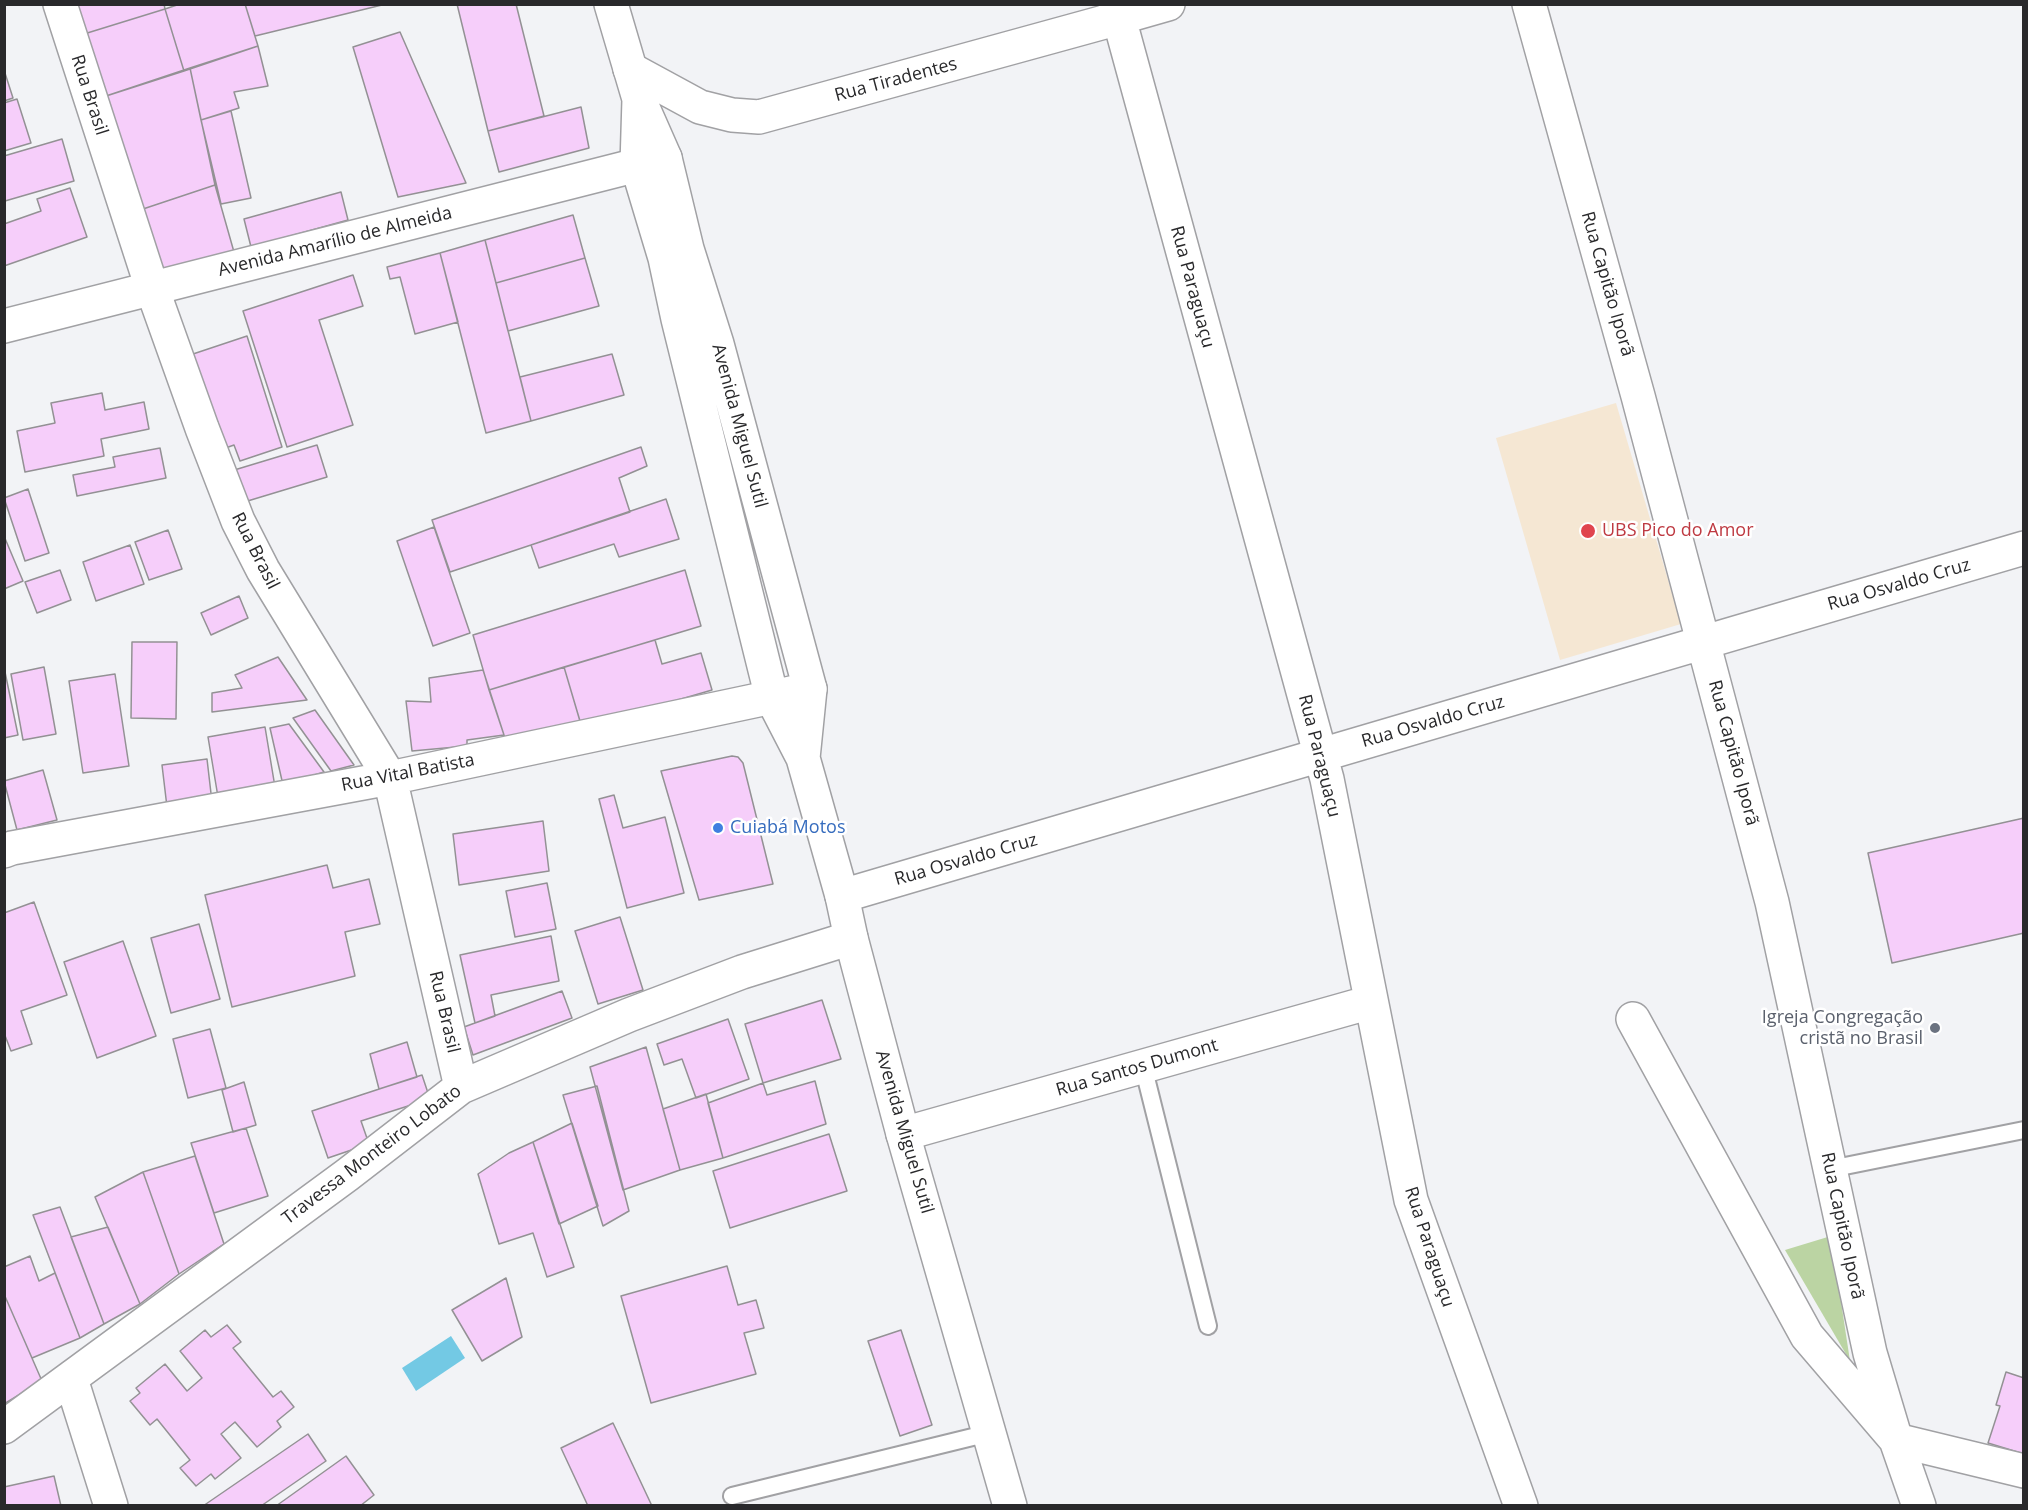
<!DOCTYPE html>
<meta charset="utf-8">
<style>
body{margin:0}
#map{position:relative;width:2028px;height:1510px;overflow:hidden;background:#f2f3f6;font-family:"Open Sans",sans-serif}
canvas{display:block}
.frame{position:absolute;inset:0;border:6px solid #29292b;pointer-events:none}
</style>
<div id="map">
<canvas width="2028" height="1510"></canvas>
<div class="frame"></div>
</div>
<script>
const ctx = document.querySelector('canvas').getContext('2d');
ctx.lineJoin = 'round';
function paint(path, color) {
  ctx.fillStyle = color;
  ctx.fill(path, 'evenodd');
}
function poly(rows) {
  const path = new Path2D();
  for (const r of rows) {
    path.moveTo(r[0], r[1]);
    for (let i = 2; i < r.length; i += 2) path.lineTo(r[i], r[i + 1]);
  }
  return path;
}
function strokePath(path, color, width, dash) {
  ctx.strokeStyle = color;
  ctx.lineWidth = width;
  ctx.lineCap = dash ? 'butt' : 'round';
  ctx.setLineDash(dash || []);
  ctx.stroke(path);
}
function write(font, color, halo, rows, align = 'center') {
  ctx.font = font + ' "Open Sans",sans-serif';
  ctx.lineWidth = 5;
  ctx.setLineDash([]);
  ctx.textBaseline = 'middle';
  ctx.strokeStyle = halo;
  ctx.fillStyle = color;
  for (const [text, x, y, turn = 0] of rows) {
    ctx.save();
    ctx.translate(x, y);
    ctx.rotate((+turn || 0) * Math.PI / 180);
    ctx.textAlign = isNaN(turn) ? turn : align;
    if (halo) ctx.strokeText(text, 0, 0);
    ctx.fillText(text, 0, 0);
    ctx.restore();
  }
}
paint(poly([
 [1616,403,1681,624,1560,660,1496,438]
]), '#f5e7d3');
paint(poly([
 [1831,1236,1850,1361,1785,1250]
]), '#bbd4a3');
paint(poly([
 [451,1336,465,1358,416,1391,402,1368]
]), '#73c9e4');
const building = poly([
 [75,4,164,4,165,9,84,34,75,4],
 [180,4,245,4,258,46,184,71,165,9,180,4],
 [245,4,386,4,255,36,245,4],
 [457,4,516,4,544,116,488,131,457,4],
 [165,9,184,71,103,97,84,34,165,9],
 [400,32,466,183,398,197,353,47,400,32],
 [258,46,268,86,234,92,239,108,201,120,190,68,258,46],
 [190,68,215,185,137,211,103,97,190,68],
 [4,70,13,98,4,101,4,70],
 [17,99,31,143,4,151,4,103,17,99],
 [581,107,589,148,499,172,488,131,581,107],
 [231,111,251,198,221,204,201,120,231,111],
 [62,139,74,181,5,201,4,156,62,139],
 [215,185,234,252,158,275,137,211,215,185],
 [70,188,87,237,4,266,4,224,41,211,37,199,70,188],
 [341,192,348,220,251,247,244,219,341,192],
 [573,215,585,258,496,283,485,240,573,215],
 [485,240,531,421,486,433,440,253,485,240],
 [440,253,458,322,415,334,400,277,390,279,387,267,440,253],
 [585,258,599,306,508,331,496,283,585,258],
 [353,275,363,306,319,320,353,425,287,447,243,311,353,275],
 [247,336,282,447,240,461,234,445,220,450,190,355,247,336],
 [612,354,624,395,531,421,520,377,612,354],
 [102,393,105,410,144,402,149,429,101,439,104,456,25,472,17,431,55,423,51,403,102,393],
 [317,445,327,477,241,503,231,471,317,445],
 [641,447,647,466,619,478,630,512,450,572,432,520,641,447],
 [160,448,166,478,77,496,73,475,115,467,113,457,160,448],
 [28,489,49,553,25,561,4,498,28,489],
 [666,499,679,539,619,557,614,544,539,568,531,545,666,499],
 [434,527,470,633,433,646,397,541,434,527],
 [168,530,182,569,149,580,135,542,168,530],
 [4,536,23,581,4,589,4,536],
 [130,545,144,584,96,601,83,562,130,545],
 [60,570,71,600,37,613,25,582,60,570],
 [685,570,701,626,489,690,473,635,685,570],
 [239,596,248,618,211,635,201,613,239,596],
 [655,640,662,664,701,653,712,690,582,728,564,667,655,640],
 [132,642,177,642,176,719,131,718,132,642],
 [278,657,307,700,212,712,212,693,242,688,235,675,278,657],
 [44,667,56,734,23,740,11,674,44,667],
 [564,667,580,721,507,744,489,690,564,667],
 [483,670,504,735,467,740,467,746,412,751,406,701,431,702,429,678,483,670],
 [5,672,18,735,4,738,4,672,5,672],
 [115,674,129,766,83,773,69,681,115,674],
 [315,710,354,765,331,771,293,718,315,710],
 [289,724,324,772,283,785,270,728,289,724],
 [265,727,275,787,218,797,208,737,265,727],
 [732,756,738,757,743,763,773,884,699,900,661,771,732,756],
 [207,759,212,802,167,807,162,765,207,759],
 [43,770,57,820,17,830,4,781,43,770],
 [614,795,623,828,665,817,684,893,627,908,599,799,614,795],
 [2024,818,2024,933,1892,963,1868,853,2024,818],
 [543,821,549,871,459,885,453,834,543,821],
 [327,865,333,888,369,879,380,924,345,932,355,976,232,1007,205,895,327,865],
 [547,883,556,929,515,937,506,891,547,883],
 [34,902,67,995,21,1011,32,1044,11,1051,4,1033,4,913,34,902],
 [620,917,643,990,598,1004,575,931,620,917],
 [199,924,220,999,171,1013,151,938,199,924],
 [551,936,559,981,491,995,495,1016,475,1023,460,955,551,936],
 [123,941,156,1036,97,1058,64,962,123,941],
 [562,991,572,1018,473,1055,464,1027,562,991],
 [822,1000,841,1059,763,1083,745,1024,822,1000],
 [728,1019,749,1079,696,1098,682,1059,664,1065,657,1044,728,1019],
 [210,1029,226,1088,188,1098,173,1039,210,1029],
 [407,1042,417,1077,379,1089,370,1054,407,1042],
 [646,1047,680,1170,623,1190,590,1067,646,1047],
 [422,1075,430,1099,361,1121,369,1144,328,1158,312,1111,422,1075],
 [815,1081,826,1124,723,1158,708,1103,763,1083,767,1095,815,1081],
 [244,1082,256,1125,233,1132,222,1090,244,1082],
 [597,1086,629,1211,603,1226,563,1095,597,1086],
 [706,1094,723,1158,680,1170,663,1109,706,1094],
 [572,1123,598,1206,559,1224,533,1142,572,1123],
 [246,1128,268,1196,214,1213,191,1143,246,1128],
 [829,1134,847,1191,730,1228,713,1171,829,1134],
 [533,1142,574,1267,547,1277,533,1233,499,1244,478,1174,509,1153,533,1142],
 [195,1156,224,1244,179,1274,143,1172,195,1156],
 [143,1172,179,1274,140,1304,95,1197,143,1172],
 [60,1207,104,1324,80,1338,33,1215,60,1207],
 [108,1227,140,1304,104,1324,71,1237,108,1227],
 [30,1256,39,1281,55,1273,80,1338,32,1358,4,1294,4,1267,30,1256],
 [727,1266,738,1305,756,1300,764,1328,744,1333,756,1374,651,1403,621,1296,727,1266],
 [506,1278,522,1337,482,1361,452,1310,506,1278],
 [4,1294,42,1381,4,1404,4,1294],
 [227,1325,241,1342,233,1348,273,1397,281,1391,294,1407,277,1421,281,1427,257,1447,235,1422,221,1434,241,1458,215,1479,211,1474,196,1486,180,1468,190,1460,157,1419,150,1425,130,1401,140,1393,136,1388,165,1364,187,1391,202,1378,180,1351,205,1330,211,1337,227,1325],
 [901,1330,932,1425,900,1436,868,1341,901,1330],
 [2006,1372,2024,1378,2024,1454,1988,1443,2000,1406,1996,1405,2006,1372],
 [613,1423,652,1506,588,1506,561,1448,613,1423],
 [308,1434,326,1461,261,1506,203,1506,308,1434],
 [346,1456,374,1495,360,1506,276,1506,346,1456],
 [54,1476,61,1506,4,1506,4,1487,54,1476]
]);
paint(building, '#f6cefa');
strokePath(building, '#939194', 1.5);
const service = poly([
 [1143,1066,1208,1326],
 [1830,1169,2024,1130],
 [732,1496,989,1433]
]);
const minor = poly([
 [60,4,152,288,202,428,238,521,263,570,390,778,461,1087],
 [1168,4,1119,18,1327,779,1411,1200,1521,1506],
 [1529,4,1638,396,1772,902,1870,1353,1896,1440,1919,1506],
 [4,851,12,848,390,778,810,689],
 [842,896,2024,548],
 [1633,1019,1807,1336,1896,1440,2024,1471],
 [903,1134,1371,1002],
 [71,1379,111,1506],
 [4,1427,347,1175,461,1087,629,1015,742,972,851,938]
]);
const tertiary = poly([
 [630,69,700,107,732,115,759,117,1119,18,1115,4],
 [4,326,665,158]
]);
const secondary = poly([
 [611,4,639,99,665,158,687,249,717,344,810,689,803,758],
 [639,99,637,165,665,258,678,319,772,698,803,758,842,896,851,938,903,1134,1010,1506]
]);
strokePath(service, '#a1a1a4', 20);
strokePath(minor, '#a1a1a4', 36);
strokePath(tertiary, '#a1a1a4', 36);
strokePath(secondary, '#a1a1a4', 36);
strokePath(service, '#fff', 16);
strokePath(minor, '#fff', 33);
strokePath(tertiary, '#fff', 33);
strokePath(secondary, '#fff', 33);
for (const [x, y, r, color] of [
 [1588,531,8,"#e0444e"],
 [718,828,6,"#3f7fe0"],
 [1935,1028,6,"#6b7280"]
]) {
  const dot = new Path2D();
  dot.arc(x, y, r, 0, 2 * Math.PI);
  ctx.fillStyle = color;
  ctx.fill(dot);
  strokePath(dot, '#fff', 2);
}
write('18px', '#29292b', '#fff', [
 ["Rua Tiradentes",896,80,-15],
 ["Rua Brasil",89,95,72],
 ["Avenida Amarílio de Almeida",335,242,-14],
 ["Rua Capitão Iporã",1607,284,74],
 ["Rua Paraguaçu",1192,287,75],
 ["Avenida Miguel Sutil",739,426,75],
 ["Rua Brasil",255,551,63],
 ["Rua Osvaldo Cruz",1899,585,-16],
 ["Rua Osvaldo Cruz",1433,722,-16],
 ["Rua Capitão Iporã",1733,753,75],
 ["Rua Paraguaçu",1319,756,76],
 ["Rua Vital Batista",408,773,-11],
 ["Rua Osvaldo Cruz",966,860,-16],
 ["Rua Brasil",444,1012,77],
 ["Rua Santos Dumont",1137,1068,-16],
 ["Avenida Miguel Sutil",904,1132,74],
 ["Travessa Monteiro Lobato",372,1155,-37],
 ["Rua Capitão Iporã",1842,1226,78],
 ["Rua Paraguaçu",1429,1247,72]
]);
write('18px', '#be3a42', '#fff', [
 ["UBS Pico do Amor",1602,531]
], 'left');
write('18px', '#366cbe', '#fff', [
 ["Cuiabá Motos",730,828]
], 'left');
write('18px', '#5b616d', '#fff', [
 ["Igreja Congregação",1923,1018],
 ["cristã no Brasil",1923,1039]
], 'right');
</script>
